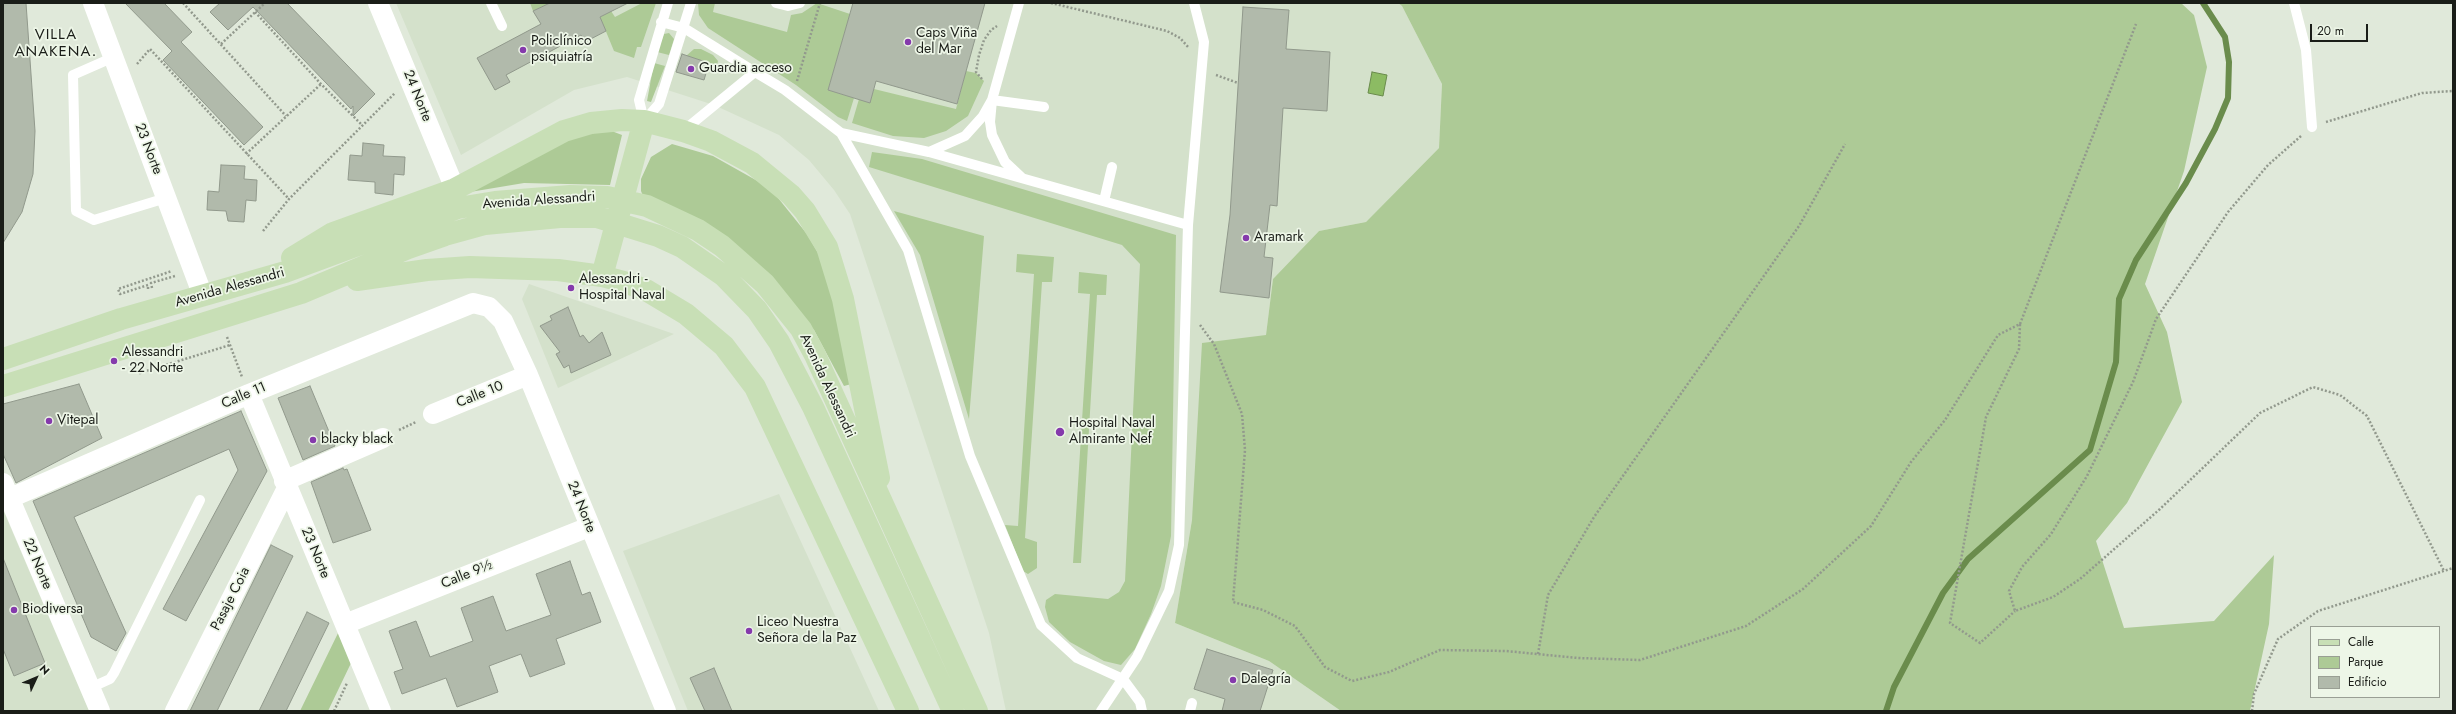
<!DOCTYPE html>
<meta charset="utf-8">
<style>
body{margin:0}
#map{position:relative;width:2456px;height:714px;overflow:hidden;background:#e0e9da;font-family:Jost,sans-serif}
canvas{display:block}
.frame{position:absolute;inset:0;border:4px solid #1a1d18;pointer-events:none}
.legend{position:absolute;left:2310px;top:626px;width:130px;height:72px;box-sizing:border-box;background:#edf6e7;border:1px solid #999f94;margin:0;padding:5px 7px;list-style:none;font-size:12px;color:#1a1d18}
.legend li{display:flex;align-items:center;gap:8px;height:20px}
.legend b{width:20px;border:1px solid #999f94}
.north{position:absolute;left:16px;top:658px;width:40px;height:40px;-webkit-text-stroke:3px #edf6e7;paint-order:stroke;rotate:46deg;font-size:11px;font-weight:700;line-height:16px;text-align:center;color:#1a1d18}
.north::after{content:'';display:block;margin:auto;width:14px;height:18px;background:#1a1d18;clip-path:polygon(50% 0,100% 100%,50% 72%,0 100%)}
.scale{position:absolute;left:2310px;top:24px;width:58px;height:18px;box-sizing:border-box;border:2px solid #1a1d18;border-top:0;padding-left:5px;font-size:12px;line-height:14px;white-space:nowrap;color:#1a1d18;-webkit-text-stroke:3px #edf6e7;paint-order:stroke}
</style>
<div id="map">
<canvas width="2456" height="714"></canvas>
<div class="frame"></div>
<ul class="legend">
<li><b style="height:5px;background:#c8dfb6"></b>Calle</li>
<li><b style="height:11px;background:#adca96"></b>Parque</li>
<li><b style="height:11px;background:#b1baab"></b>Edificio</li>
</ul>
<div class="north">N</div>
<div class="scale">20 m</div>
</div>
<script>
const ctx = document.querySelector('canvas').getContext('2d');
ctx.lineJoin = 'round';
function paint(path, color) {
  ctx.fillStyle = color;
  ctx.fill(path, 'evenodd');
}
function poly(rows) {
  const path = new Path2D();
  for (const r of rows) {
    path.moveTo(r[0], r[1]);
    for (let i = 2; i < r.length; i += 2) path.lineTo(r[i], r[i + 1]);
  }
  return path;
}
function strokePath(path, color, width, dash) {
  ctx.strokeStyle = color;
  ctx.lineWidth = width;
  ctx.lineCap = dash ? 'butt' : 'round';
  ctx.setLineDash(dash || []);
  ctx.stroke(path);
}
function write(font, color, halo, rows, align = 'center') {
  ctx.font = font + ' Jost,sans-serif';
  ctx.lineWidth = 3.5;
  ctx.setLineDash([]);
  ctx.textBaseline = 'middle';
  ctx.strokeStyle = halo;
  ctx.fillStyle = color;
  for (const [text, x, y, turn = 0] of rows) {
    ctx.save();
    ctx.translate(x, y);
    ctx.rotate((+turn || 0) * Math.PI / 180);
    ctx.textAlign = isNaN(turn) ? turn : align;
    if (halo) ctx.strokeText(text, 0, 0);
    ctx.fillText(text, 0, 0);
    ctx.restore();
  }
}
paint(poly([
 [396,3,1398,3,1402,6,1442,84,1439,148,1366,222,1319,231,1273,279,1266,335,1192,520,1175,623,1269,661,1341,711,1006,711,989,633,850,214,834,190,809,160,779,135,714,105,627,77,574,90,461,155],
 [529,284,674,334,558,388,522,299],
 [779,494,879,711,688,711,623,551],
 [4,512,89,711,3,711]
]), '#d4e1cb');
paint(poly([
 [530,3,550,3,533,11],
 [642,3,656,3,641,47,637,47,634,58,614,51,600,17,611,11,615,17],
 [698,3,715,3,713,12,787,32,791,15,802,13,817,3,850,14,828,90,854,98,847,121,838,117,796,85,708,28,699,15],
 [1398,3,2181,3,2194,15,2207,67,2184,171,2145,284,2167,332,2182,402,2127,503,2096,541,2124,628,2214,621,2274,555,2269,624,2250,711,1341,711,1269,661,1175,623,1192,520,1202,343,1266,335,1273,279,1319,231,1366,222,1439,148,1442,84,1402,6],
 [664,34,669,33,674,39,669,55,657,52],
 [694,49,701,49,713,55,718,61,716,70,708,67,709,63,686,56],
 [654,63,665,66,651,102,647,101],
 [966,71,976,73,984,81,968,116,946,131,924,138,893,136,852,123,859,99,870,102,874,89,956,109],
 [609,130,622,135,610,185,524,183,470,192,565,139],
 [672,144,713,156,770,188,807,234,818,253,829,280,855,383,844,386,814,330,643,196,641,191,641,179,651,157],
 [872,152,922,159,1176,235,1171,536,1161,586,1151,614,1135,649,1121,665,1104,661,1070,642,1049,622,1045,607,1046,600,1055,594,1108,599,1119,592,1125,581,1140,264,1122,245,869,167],
 [894,211,984,236,969,419,920,255],
 [1017,254,1054,257,1052,282,1042,282,1025,538,1037,542,1037,568,1028,574,1023,571,1005,525,1018,526,1034,274,1016,272],
 [1079,272,1107,275,1106,295,1097,295,1081,563,1073,563,1090,294,1078,293],
 [340,629,352,661,328,711,300,711]
]), '#adca96');
const water = poly([
 [1372,72,1387,75,1383,96,1368,93,1372,72]
]);
paint(water, '#8cbb63');
strokePath(water, '#6a8c4c', 1);
strokePath(poly([
 [1886,711,1894,687,1943,593,1968,559,2090,450,2116,362,2119,299,2136,260,2186,183,2215,129,2228,98,2229,62,2225,37,2203,3]
]), '#6a8c4c', 6);
const building = poly([
 [3,3,26,3,35,131,33,174,22,212,3,243,3,3],
 [125,3,164,3,192,32,181,42,263,127,244,145,163,60,172,51,125,3],
 [220,3,287,3,375,94,353,116,353,106,351,109,253,7,228,30,210,12,220,3],
 [550,3,628,3,600,17,606,31,585,42,581,35,506,75,510,82,495,90,477,58,541,24,533,11,550,3],
 [853,3,985,3,957,104,876,81,870,103,828,90,853,3],
 [1243,7,1289,10,1286,49,1330,52,1327,111,1283,108,1277,206,1270,205,1264,257,1273,258,1269,298,1220,292,1230,215,1243,7],
 [682,54,709,63,704,80,676,72,682,54],
 [363,143,384,145,383,156,405,157,404,175,394,174,393,195,375,193,375,182,348,180,350,155,362,156,363,143],
 [221,165,245,166,244,179,257,180,256,201,246,200,244,222,228,221,226,211,207,210,208,191,219,192,221,165],
 [568,307,580,337,583,335,589,343,602,332,611,355,571,373,569,365,564,368,556,354,560,352,540,326,552,320,550,316,568,307],
 [79,384,102,438,16,483,3,454,3,404,79,384],
 [310,386,335,446,303,460,278,398,310,386],
 [241,411,267,471,186,621,163,609,238,470,229,449,74,517,126,633,116,651,91,637,33,501,241,411],
 [343,468,344,470,347,469,371,530,333,543,311,482,343,468],
 [271,545,293,556,217,711,190,711,271,545],
 [3,558,45,663,14,676,3,649,3,558],
 [570,561,582,595,590,592,601,622,556,639,565,664,530,677,521,654,489,666,498,692,457,707,446,678,402,694,394,672,403,669,389,631,416,621,430,657,473,641,461,608,493,596,506,631,551,615,536,574,570,561],
 [307,612,329,623,286,711,259,711,307,612],
 [1207,649,1273,670,1260,711,1222,711,1225,699,1194,689,1207,649],
 [714,668,732,711,705,711,690,678,714,668]
]);
paint(building, '#b1baab');
strokePath(building, '#91998c', 1);
strokePath(poly([
 [183,3,286,116],
 [1051,3,1167,31,1180,38,1189,48],
 [255,12,321,84,362,125],
 [221,44,265,3],
 [137,64,150,49,289,199],
 [1216,75,1238,83],
 [982,79,976,72,979,55,984,40,991,30,997,26],
 [797,81,820,3],
 [2326,122,2422,93,2453,91],
 [2301,136,2268,165,2228,212,2156,319,2133,382,2087,476,2051,534,2022,567,2009,591,2015,611,2053,597,2080,579,2160,509,2260,413,2313,387,2340,395,2367,416,2444,571],
 [246,154,321,84],
 [263,231,289,199,395,93],
 [152,288,151,283,175,276],
 [148,289,148,285,120,294,118,289,172,271],
 [2020,324,2136,24],
 [1200,325,1214,344,1242,414,1245,450,1233,602,1263,610,1295,626,1325,667,1352,681,1389,672,1440,650,1506,651,1578,658,1640,660,1746,626,1803,589,1871,526,1911,462,1945,420,1998,335,2020,324,2019,349,1986,417,1950,623,1980,643,2015,611],
 [227,337,242,377],
 [137,365,140,373,230,345],
 [399,430,416,422],
 [1538,654,1548,595,1594,517,1799,226,1845,144],
 [334,711,347,683],
 [2252,711,2254,694,2278,639,2318,611,2453,568]
]), '#92998d', 2.5, [2, 2]);
strokePath(poly([
 [491,3,502,26],
 [776,3,788,6,800,3],
 [2294,3,2306,50,2312,127],
 [661,22,684,28,755,72,785,90,841,133,929,152,1188,225],
 [114,57,73,75,76,211,94,220,166,198],
 [644,121,659,104,691,3],
 [644,121,639,100,668,3],
 [683,131,755,72],
 [841,133,908,250,970,456,1041,625,1077,658,1123,679,1140,702,1142,711],
 [929,152,965,136,983,116,992,100,1019,3],
 [1022,178,1005,162,992,135,990,122,992,100,1044,107],
 [1104,201,1112,167],
 [90,688,110,679,114,673,200,500],
 [1101,711,1137,657,1169,591,1179,545,1188,225,1204,42,1194,3],
 [1190,711,1192,703]
]), '#fff', 10);
strokePath(poly([
 [93,3,203,296],
 [378,3,455,189],
 [249,394,381,711],
 [433,414,528,375],
 [284,481,383,438],
 [3,483,100,711],
 [3,501,249,394,473,303,489,307,503,321,528,375,666,711],
 [345,624,589,527],
 [175,711,287,488]
]), '#fff', 20);
strokePath(poly([
 [292,258,333,233,455,189,564,131,591,123,622,120,644,121,683,131,711,141,752,163,791,195,805,211,827,247,843,299,879,478],
 [602,276,644,121],
 [357,280,427,270,470,267,558,270,602,276,624,282,646,290,686,314,724,346,755,387,908,711],
 [3,359,121,319,285,272,458,208,495,202,570,196,607,197,647,206,698,230,722,246,765,284,801,329,815,355,977,711],
 [3,386,301,293,408,248,445,235,485,224,560,217,597,217,658,236,682,247,724,276,757,310,779,342,813,407,953,711]
]), '#c8dfb6', 22);
for (const [x, y, r, color] of [
 [908,42,4,"#853aac"],
 [523,50,4,"#853aac"],
 [691,69,4,"#853aac"],
 [1246,238,4,"#853aac"],
 [571,288,4,"#853aac"],
 [114,361,4,"#853aac"],
 [49,421,4,"#853aac"],
 [1060,432,5,"#853aac"],
 [313,440,4,"#853aac"],
 [14,610,4,"#853aac"],
 [749,631,4,"#853aac"],
 [1233,680,4,"#853aac"]
]) {
  const dot = new Path2D();
  dot.arc(x, y, r, 0, 2 * Math.PI);
  ctx.fillStyle = color;
  ctx.fill(dot);
  strokePath(dot, '#edf6e7', 1.5);
}
write('14px', '#1a1d18', '#edf6e7', [
 ["Caps Viña",916,34],
 ["del Mar",916,50],
 ["Policlínico",531,42],
 ["psiquiatría",531,58],
 ["Guardia acceso",699,69],
 ["Aramark",1254,238],
 ["Alessandri -",579,280],
 ["Hospital Naval",579,296],
 ["Alessandri",122,353],
 ["- 22 Norte",122,369],
 ["Vitepal",57,421],
 ["Hospital Naval",1069,424],
 ["Almirante Nef",1069,440],
 ["blacky black",321,440],
 ["Biodiversa",22,610],
 ["Liceo Nuestra",757,623],
 ["Señora de la Paz",757,639],
 ["Dalegría",1241,680]
], 'left');
write('14px', '#1a1d18', '#edf6e7', [
 ["24 Norte",417,96,68],
 ["23 Norte",148,149,69],
 ["Avenida Alessandri",539,201,-4],
 ["Avenida Alessandri",230,288,-16],
 ["Avenida Alessandri",827,386,65],
 ["Calle 10",480,395,-22],
 ["Calle 11",244,396,-23],
 ["24 Norte",581,507,68],
 ["23 Norte",315,553,67],
 ["22 Norte",37,564,67],
 ["Calle 9½",467,575,-22],
 ["Pasaje Coia",231,599,-63]
]);
ctx.letterSpacing = '1px';
write('15px', '#1a1d18', '#edf6e7', [
 ["VILLA",56,35],
 ["ANAKENA.",56,52]
]);
ctx.letterSpacing = '0px';
</script>
